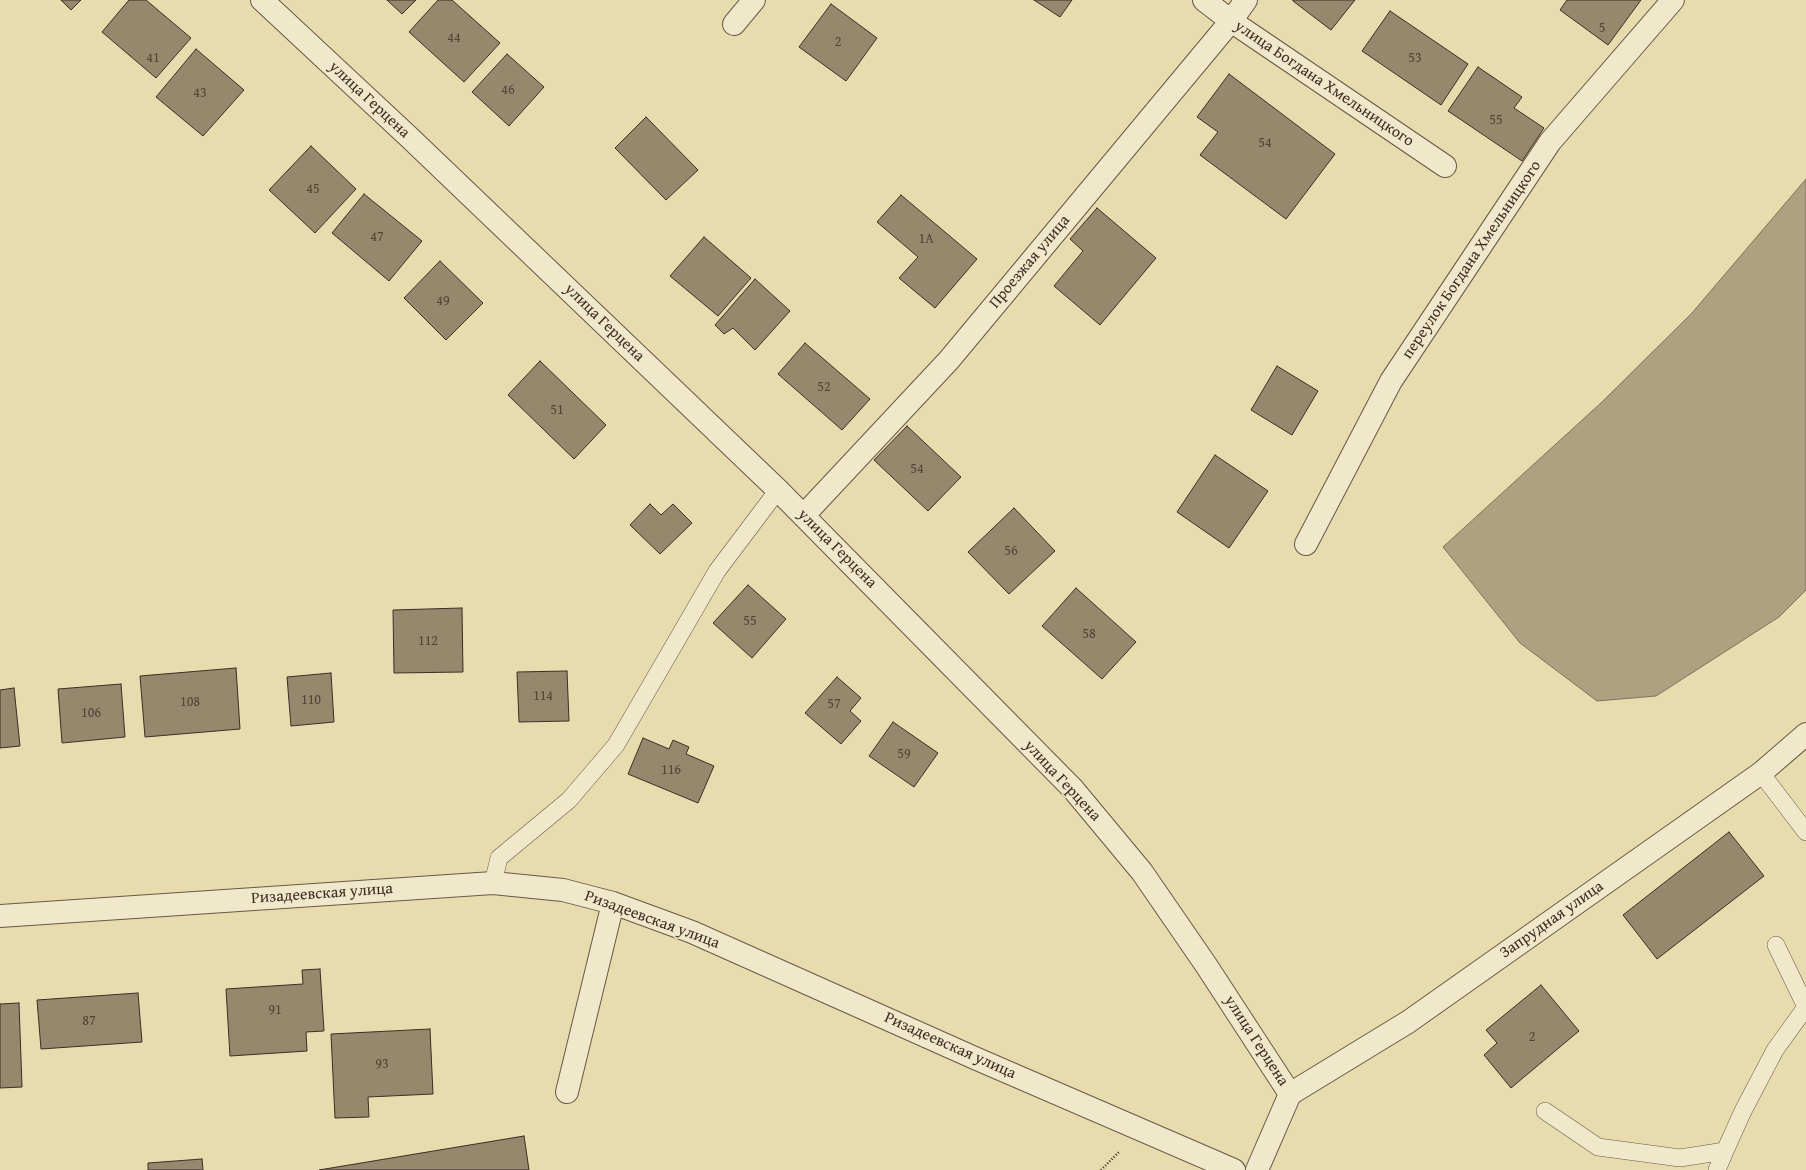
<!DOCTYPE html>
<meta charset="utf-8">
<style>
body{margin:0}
canvas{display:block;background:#e8dbae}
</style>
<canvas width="1806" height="1170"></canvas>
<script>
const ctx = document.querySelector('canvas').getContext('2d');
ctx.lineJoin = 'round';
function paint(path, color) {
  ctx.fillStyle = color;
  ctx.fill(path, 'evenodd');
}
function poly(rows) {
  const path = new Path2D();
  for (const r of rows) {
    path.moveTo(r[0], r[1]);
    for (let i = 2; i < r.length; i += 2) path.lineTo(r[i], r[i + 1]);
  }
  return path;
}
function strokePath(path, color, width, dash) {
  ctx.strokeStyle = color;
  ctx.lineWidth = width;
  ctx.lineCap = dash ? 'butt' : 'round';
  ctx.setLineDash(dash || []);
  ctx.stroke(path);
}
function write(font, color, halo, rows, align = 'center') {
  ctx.font = font + ' "Gentium Book Plus",serif';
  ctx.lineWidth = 3;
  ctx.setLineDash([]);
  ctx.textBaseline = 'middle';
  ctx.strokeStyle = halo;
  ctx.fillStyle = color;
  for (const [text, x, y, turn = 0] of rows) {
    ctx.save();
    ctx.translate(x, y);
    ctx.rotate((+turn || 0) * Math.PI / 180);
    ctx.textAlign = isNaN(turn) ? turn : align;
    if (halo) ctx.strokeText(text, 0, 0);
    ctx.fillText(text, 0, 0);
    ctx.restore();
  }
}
const water = poly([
 [1806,179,1806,590,1779,617,1656,696,1597,701,1520,643,1443,547,1602,402,1692,313,1806,179]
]);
paint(water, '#aea080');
strokePath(water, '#81725c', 1);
const building = poly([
 [61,0,81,0,71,10,61,0],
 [129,0,146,0,191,38,156,78,102,32,129,0],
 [387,0,416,0,402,14,387,0],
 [438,0,452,0,500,43,464,82,409,32,438,0],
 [1034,0,1072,0,1060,17,1034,0],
 [1293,0,1355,0,1331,30,1293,1,1293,0],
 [1567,0,1641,0,1608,45,1560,10,1567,0],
 [831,4,877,38,846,81,799,47,831,4],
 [1390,11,1468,64,1441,105,1362,51,1390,11],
 [196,49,244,90,203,136,156,97,196,49],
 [507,54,544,87,509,126,472,92,507,54],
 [1478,67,1522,97,1514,108,1544,128,1522,161,1448,111,1478,67],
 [1229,74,1335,154,1286,219,1200,155,1218,132,1197,117,1229,74],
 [646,117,698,170,666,200,615,148,646,117],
 [311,146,356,189,315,233,269,190,311,146],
 [364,194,422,241,389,281,332,233,364,194],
 [901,195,977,259,935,308,899,278,918,257,877,222,901,195],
 [1097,208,1156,258,1100,325,1054,286,1083,251,1070,239,1097,208],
 [704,237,751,278,718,316,670,276,704,237],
 [440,261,483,303,446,340,404,298,440,261],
 [755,279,790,311,755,350,733,328,724,334,715,325,755,279],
 [805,343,870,399,842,430,778,374,805,343],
 [540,361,606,425,574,459,508,395,540,361],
 [1277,366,1318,391,1292,435,1251,410,1277,366],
 [907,426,961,477,928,511,874,460,907,426],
 [1215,455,1268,491,1229,548,1177,512,1215,455],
 [650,504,661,515,673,504,692,523,660,554,630,525,650,504],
 [1014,508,1055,551,1009,594,968,552,1014,508],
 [748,585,786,619,752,658,713,623,748,585],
 [1076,588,1136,642,1102,679,1042,626,1076,588],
 [462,608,463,672,394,673,393,610,462,608],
 [236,668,240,729,145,737,140,676,236,668],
 [567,671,569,721,519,722,517,672,567,671],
 [331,673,334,722,291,726,287,677,331,673],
 [837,677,861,698,850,711,861,721,841,744,805,713,837,677],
 [121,684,125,737,62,743,58,689,121,684],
 [14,688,20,746,0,748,0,690,14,688],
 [893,722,938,753,914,787,869,756,893,722],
 [643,738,669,749,673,740,689,747,686,754,714,766,698,803,628,774,643,738],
 [1729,832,1764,876,1657,959,1623,915,1729,832],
 [320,969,324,1031,306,1032,307,1051,230,1056,226,989,303,984,302,970,320,969],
 [1541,985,1579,1031,1511,1088,1484,1055,1497,1043,1486,1030,1541,985],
 [138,993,142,1042,41,1049,37,1000,138,993],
 [19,1003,22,1087,0,1088,0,1004,19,1003],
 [430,1029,433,1094,368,1097,369,1117,335,1118,331,1034,430,1029],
 [524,1136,529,1170,319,1170,524,1136],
 [202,1159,203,1170,148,1170,148,1163,202,1159]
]);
paint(building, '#96876d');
strokePath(building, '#3e2d26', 1);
const service = poly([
 [1761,773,1806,832],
 [493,883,499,858,569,800,616,745,717,571,778,490],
 [1545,1111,1598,1147,1680,1158,1725,1151,1743,1111,1775,1050,1806,1007,1776,945],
 [1717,1170,1725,1151]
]);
const minor = poly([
 [1204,0,1231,21,1445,166],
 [734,24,754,0],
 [804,515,949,360,1231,21,1246,0],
 [1306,544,1391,381,1550,142,1673,0],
 [0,916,493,883,563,890,613,903,692,932,977,1059,1234,1170],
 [567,1092,613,903],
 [1290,1094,1408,1022,1761,773,1806,734]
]);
const tertiary = poly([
 [262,0,410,138,778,490,1073,789,1142,872,1206,965,1290,1094,1257,1170]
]);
strokePath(service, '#685848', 18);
strokePath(minor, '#685848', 24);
strokePath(tertiary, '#685848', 24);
strokePath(poly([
 [1101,1170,1120,1151]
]), '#3e2d26', 2.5, [1, 2]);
strokePath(service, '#f0e8ca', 17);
strokePath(minor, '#f0e8ca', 22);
strokePath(tertiary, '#f0e8ca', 22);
write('14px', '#544438', null, [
 ["5",1602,28],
 ["44",454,38],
 ["2",838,42],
 ["41",153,58],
 ["53",1415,58],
 ["46",508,90],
 ["43",200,93],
 ["55",1496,120],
 ["54",1265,143],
 ["45",313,189],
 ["47",377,237],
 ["1А",926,239],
 ["49",443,301],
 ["52",824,387],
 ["51",557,410],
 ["54",917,469],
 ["56",1011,551],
 ["55",750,621],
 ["58",1089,634],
 ["112",428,641],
 ["114",543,696],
 ["110",311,700],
 ["108",190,702],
 ["57",834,704],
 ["106",91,713],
 ["59",904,754],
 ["116",671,770],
 ["91",275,1010],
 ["87",89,1021],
 ["2",1532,1037],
 ["93",382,1064]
]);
write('16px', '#3e2d26', '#f0e8ca', [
 ["улица Богдана Хмельницкого",1324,84,34],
 ["улица Герцена",369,100,43],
 ["переулок Богдана Хмельницкого",1472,260,-56],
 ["Проезжая улица",1030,262,-50],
 ["улица Герцена",604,323,44],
 ["улица Герцена",837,549,45],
 ["улица Герцена",1062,781,47],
 ["Ризадеевская улица",322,894,-4],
 ["Ризадеевская улица",652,920,20],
 ["Запрудная улица",1552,920,-35],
 ["улица Герцена",1256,1041,57],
 ["Ризадеевская улица",950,1046,24]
]);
</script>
